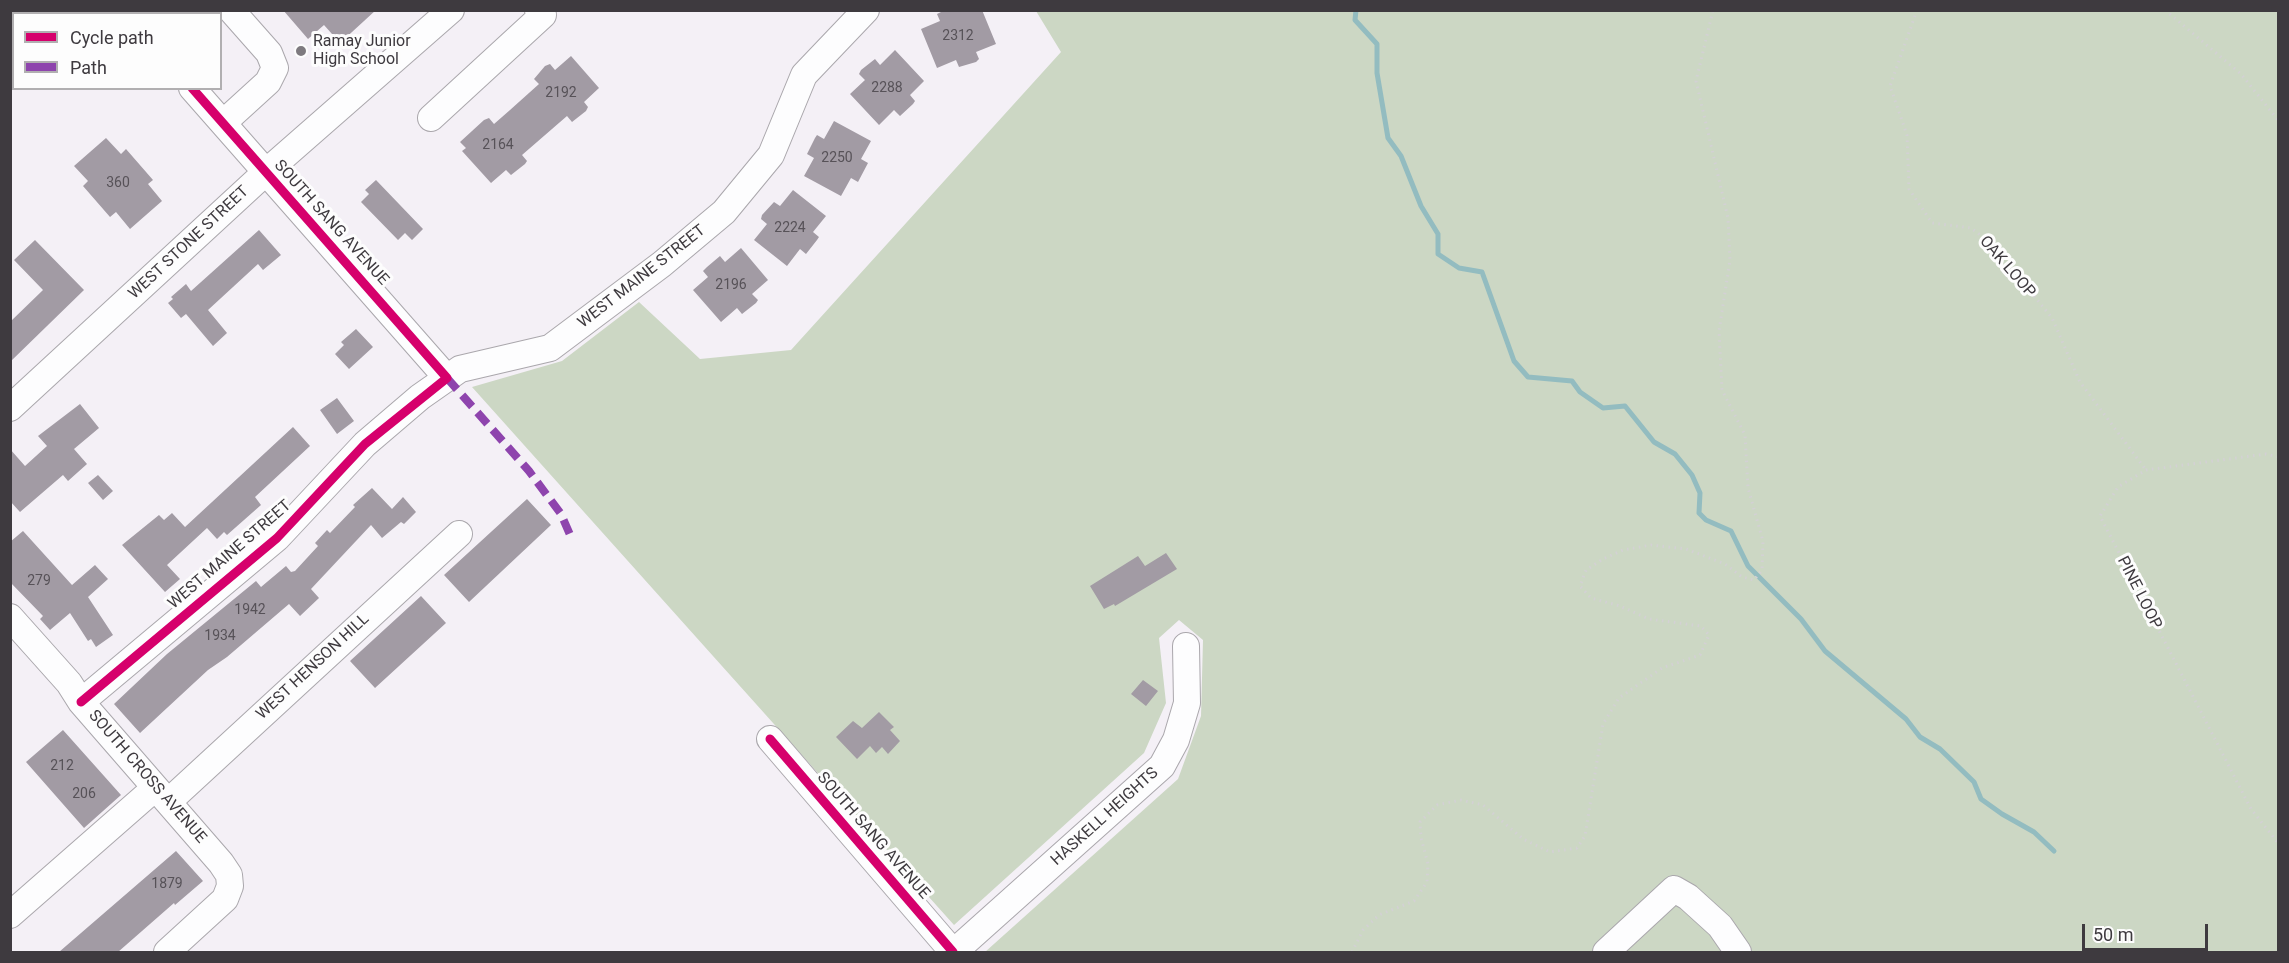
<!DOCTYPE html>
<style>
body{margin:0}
#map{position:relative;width:2289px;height:963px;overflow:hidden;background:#f4f0f6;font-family:Roboto,sans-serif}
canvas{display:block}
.frame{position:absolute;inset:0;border:12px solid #3e3a3f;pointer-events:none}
.legend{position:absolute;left:12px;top:12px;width:210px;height:78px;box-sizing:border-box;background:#fdfdfd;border:2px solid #b1afb1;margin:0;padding:8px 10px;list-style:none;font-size:18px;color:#3e3a3f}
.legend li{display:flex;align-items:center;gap:12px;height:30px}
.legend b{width:30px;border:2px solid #b1afb1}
.scale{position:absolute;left:2082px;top:924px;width:126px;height:27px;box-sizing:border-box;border:3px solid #3e3a3f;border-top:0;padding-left:8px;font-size:18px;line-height:21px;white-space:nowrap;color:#3e3a3f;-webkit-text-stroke:4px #fdfdfd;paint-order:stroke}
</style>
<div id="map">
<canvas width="2289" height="963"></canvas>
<div class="frame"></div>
<ul class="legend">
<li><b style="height:8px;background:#d6006c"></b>Cycle path</li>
<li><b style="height:8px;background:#8e44ad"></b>Path</li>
</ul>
<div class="scale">50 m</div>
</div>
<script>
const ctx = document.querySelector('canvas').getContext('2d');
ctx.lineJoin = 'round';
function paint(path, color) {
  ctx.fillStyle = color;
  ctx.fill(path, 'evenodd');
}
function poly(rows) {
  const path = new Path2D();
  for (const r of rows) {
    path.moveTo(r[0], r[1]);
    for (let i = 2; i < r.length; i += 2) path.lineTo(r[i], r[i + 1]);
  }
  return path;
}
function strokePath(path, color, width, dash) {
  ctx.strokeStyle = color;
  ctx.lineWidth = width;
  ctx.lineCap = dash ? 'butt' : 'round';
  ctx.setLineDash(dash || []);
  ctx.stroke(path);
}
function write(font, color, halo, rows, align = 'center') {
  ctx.font = font + ' Roboto,sans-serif';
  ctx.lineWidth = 6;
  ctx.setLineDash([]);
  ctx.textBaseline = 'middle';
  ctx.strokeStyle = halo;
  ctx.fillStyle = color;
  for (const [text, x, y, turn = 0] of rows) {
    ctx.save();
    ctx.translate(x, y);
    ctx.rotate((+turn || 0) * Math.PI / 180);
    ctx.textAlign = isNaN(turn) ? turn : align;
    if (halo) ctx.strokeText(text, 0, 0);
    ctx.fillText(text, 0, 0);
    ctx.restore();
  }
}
paint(poly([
 [1036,11,2278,11,2278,952,985,952,1178,779,1201,716,1203,640,1179,620,1159,638,1166,703,1144,753,954,925,472,387,562,361,639,302,700,359,791,350,1061,52]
]), '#ccd7c4');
strokePath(poly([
 [1356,10,1355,20,1377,44,1377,73,1388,138,1401,156,1421,206,1438,234,1438,254,1459,268,1482,272,1514,361,1528,377,1572,381,1580,392,1603,408,1625,406,1654,442,1675,454,1692,475,1700,493,1699,513,1706,520,1731,531,1748,566,1801,619,1825,651,1906,719,1920,737,1940,749,1974,782,1981,799,2002,814,2034,832,2054,851]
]), '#93bcc0', 5);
paint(poly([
 [283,10,376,10,340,43,324,25,308,39],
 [945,10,982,10,996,44,976,52,979,59,976,62,959,67,956,60,937,68,921,29,940,21,937,14],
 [895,50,924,81,910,95,915,101,913,104,900,116,894,110,879,125,850,94,865,80,859,74,861,70,875,59,880,65],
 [571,56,599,88,584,102,588,107,586,111,572,122,567,116,522,155,527,161,525,164,511,175,506,170,491,183,462,151,466,148,460,142,484,120,489,118,494,124,510,110,539,84,534,79,545,66,550,64,555,70],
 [834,121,871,141,861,159,868,163,858,182,851,178,841,196,804,176,814,158,807,154,815,138,817,135,824,139],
 [106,138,121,154,126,149,153,180,148,184,162,201,130,229,116,212,110,217,83,186,88,181,74,166],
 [376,180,423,229,412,240,405,233,398,240,361,202,369,194,365,190],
 [793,190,826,216,813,232,819,237,817,240,806,254,800,249,787,266,754,240,767,224,761,219,762,215,774,202,780,206],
 [259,230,281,255,263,270,258,264,208,310,227,333,213,346,186,314,181,318,168,303,173,299,171,297,186,284,191,291],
 [35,240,84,290,10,362,10,322,43,290,14,260],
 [741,248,768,280,752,294,758,300,756,303,742,314,737,308,721,322,693,290,708,277,703,271,707,267,720,256,725,262],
 [356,329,373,347,349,369,335,354,344,345,341,342],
 [337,398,354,421,337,434,320,410],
 [80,404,99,428,74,449,87,464,68,481,63,475,20,512,10,501,10,449,25,466,47,446,38,436],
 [293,427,310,446,255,497,261,505,227,535,224,532,217,539,207,528,167,565,180,579,165,592,122,545,159,515,164,520,172,513,185,527],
 [98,475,113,491,103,500,88,483],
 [372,488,392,509,403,497,416,512,404,524,401,522,382,538,371,525,311,589,319,598,300,616,289,604,227,657,208,670,140,733,114,704,167,654,256,581,261,587,286,566,291,572,295,571,318,546,315,543,327,530,330,533,355,507,353,505],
 [527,499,551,525,469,602,444,575],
 [23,531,72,585,95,565,108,579,88,597,113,635,96,647,91,639,88,641,70,613,50,630,40,619,43,616,10,582,10,542],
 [1166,553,1177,569,1115,606,1114,604,1104,609,1090,586,1138,556,1145,566],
 [421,596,446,623,375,688,350,661],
 [1143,680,1158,691,1146,706,1131,694],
 [879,712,894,727,890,730,900,741,888,754,882,747,876,753,870,746,857,759,836,737,853,721,862,728],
 [63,730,121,795,84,828,26,762],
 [176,851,203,881,175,905,174,903,118,952,59,952]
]), '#a29ba4');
const minor = poly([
 [123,10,125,14],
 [192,88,447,378],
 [431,118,543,15,538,10],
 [223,123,268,82,275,68,269,53,231,10],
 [10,408,266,172,451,10],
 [10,617,69,683,81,702,221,863,229,875,230,886,225,899,167,952],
 [81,702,277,538,365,444,420,397,460,369,550,348,662,264,724,212,771,155,804,75,866,10],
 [770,739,953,952],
 [168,802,459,534],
 [10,915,155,788],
 [954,952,1162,766,1176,740,1187,703,1186,646],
 [1606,952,1674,889,1688,897,1720,926,1738,952]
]);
strokePath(minor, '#aaa7ac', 28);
strokePath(poly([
 [1917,10,1890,86,1907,135,1909,189,1932,223,1971,228,1991,243,2052,318,2080,382,2146,470],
 [2165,10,2241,74,2278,120],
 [2278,457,2266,454,2146,470,2118,487,2100,516,2251,809,2278,843],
 [1352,952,1363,930,1379,915,1414,901,1427,882,1428,864,1421,838,1420,822,1437,805,1461,800,1483,805,1523,839,1550,852,1577,848,1585,836,1603,724,1619,698,1662,668,1700,655,1709,635,1701,626,1649,619,1620,606,1591,598,1580,586,1586,570,1603,559,1623,550,1651,545,1686,549,1725,564,1742,577,1754,580,1762,570,1763,541,1748,488,1745,435,1722,390,1719,331,1730,260,1728,218,1696,81,1713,10]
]), '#d3d1d4', 3, [1.5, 4.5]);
strokePath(minor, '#fdfdfe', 26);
strokePath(poly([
 [447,378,529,471,561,514,571,537]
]), '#8e44ad', 8, [15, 8]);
strokePath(poly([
 [81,702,277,538,365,444,447,378,192,88],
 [770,739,953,952]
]), '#d6006c', 9);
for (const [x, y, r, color] of [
 [301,51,6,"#7e7a7f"]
]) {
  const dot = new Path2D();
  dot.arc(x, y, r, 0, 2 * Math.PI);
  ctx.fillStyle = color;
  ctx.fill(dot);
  strokePath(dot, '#fdfdfd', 2);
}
write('14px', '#575258', null, [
 ["2312",958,36],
 ["2288",887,88],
 ["2192",561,93],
 ["2164",498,145],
 ["2250",837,158],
 ["360",118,183],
 ["2224",790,228],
 ["2196",731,285],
 ["279",39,581],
 ["1942",250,610],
 ["1934",220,636],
 ["212",62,766],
 ["206",84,794],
 ["1879",167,884]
]);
write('16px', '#3e3a3f', '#fdfdfd', [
 ["Ramay Junior",313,42],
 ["High School",313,60]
], 'left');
write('16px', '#3e3a3f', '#fdfdfd', [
 ["SOUTH SANG AVENUE",331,223,48],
 ["WEST STONE STREET",189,243,-43],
 ["OAK LOOP",2007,267,49],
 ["WEST MAINE STREET",642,277,-38],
 ["WEST MAINE STREET",230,555,-41],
 ["PINE LOOP",2139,593,63],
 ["WEST HENSON HILL",313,667,-43],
 ["SOUTH CROSS AVENUE",147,777,49],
 ["HASKELL HEIGHTS",1105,817,-42],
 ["SOUTH SANG AVENUE",873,836,49]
]);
</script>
